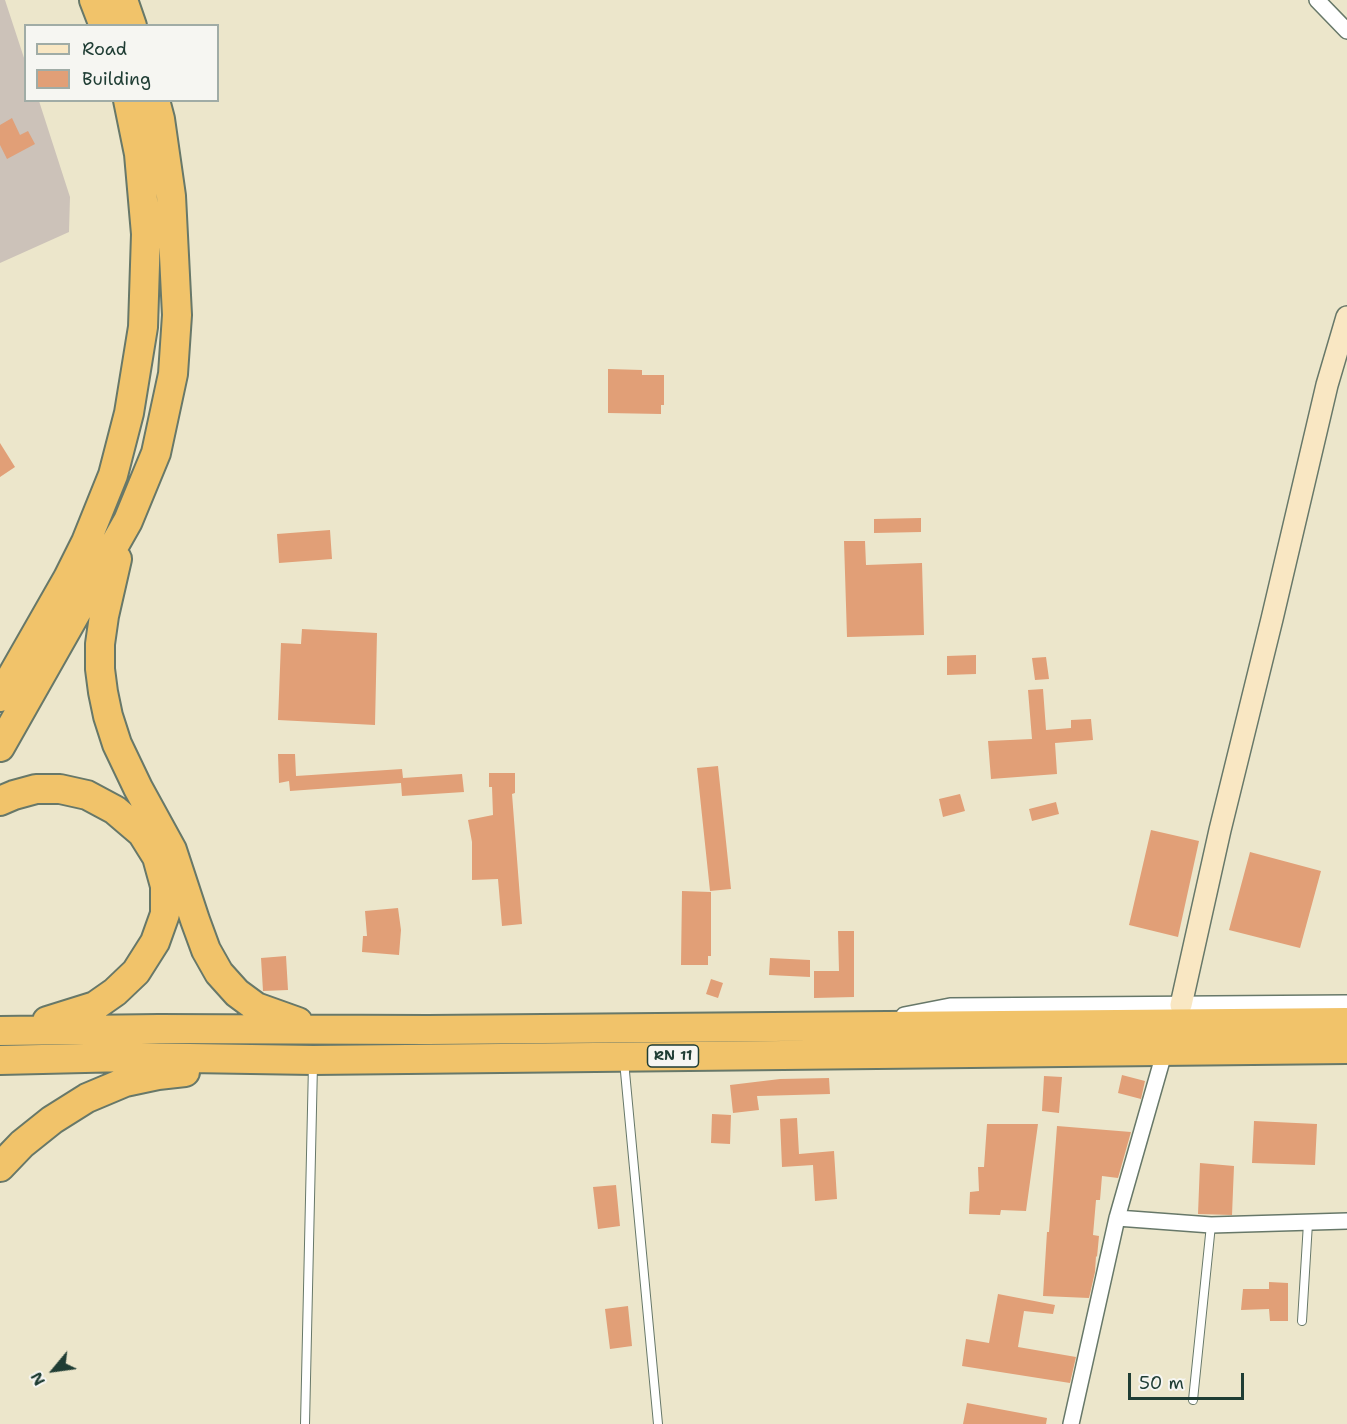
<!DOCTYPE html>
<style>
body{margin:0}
#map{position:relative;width:1347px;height:1424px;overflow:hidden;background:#ece6cb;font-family:"Shantell Sans",sans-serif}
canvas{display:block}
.legend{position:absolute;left:24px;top:24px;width:195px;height:78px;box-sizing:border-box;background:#f6f6f2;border:2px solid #a0aca6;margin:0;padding:8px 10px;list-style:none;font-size:18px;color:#1f3d34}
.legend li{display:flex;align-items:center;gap:12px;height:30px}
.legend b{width:30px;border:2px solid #a0aca6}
.north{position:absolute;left:24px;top:1340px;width:60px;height:60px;-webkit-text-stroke:4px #f6f6f2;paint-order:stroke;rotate:241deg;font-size:16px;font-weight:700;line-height:24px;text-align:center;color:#1f3d34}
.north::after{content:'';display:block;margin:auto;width:21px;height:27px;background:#1f3d34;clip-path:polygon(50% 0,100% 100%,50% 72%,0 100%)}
.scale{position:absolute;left:1128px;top:1373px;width:116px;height:27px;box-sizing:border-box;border:3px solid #1f3d34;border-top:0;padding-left:8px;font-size:18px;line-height:21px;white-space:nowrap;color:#1f3d34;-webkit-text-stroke:4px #f6f6f2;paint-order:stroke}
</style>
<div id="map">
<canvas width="1347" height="1424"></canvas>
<ul class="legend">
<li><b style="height:8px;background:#f9e7c3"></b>Road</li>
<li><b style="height:16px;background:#e19f77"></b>Building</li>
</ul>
<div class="north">N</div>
<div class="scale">50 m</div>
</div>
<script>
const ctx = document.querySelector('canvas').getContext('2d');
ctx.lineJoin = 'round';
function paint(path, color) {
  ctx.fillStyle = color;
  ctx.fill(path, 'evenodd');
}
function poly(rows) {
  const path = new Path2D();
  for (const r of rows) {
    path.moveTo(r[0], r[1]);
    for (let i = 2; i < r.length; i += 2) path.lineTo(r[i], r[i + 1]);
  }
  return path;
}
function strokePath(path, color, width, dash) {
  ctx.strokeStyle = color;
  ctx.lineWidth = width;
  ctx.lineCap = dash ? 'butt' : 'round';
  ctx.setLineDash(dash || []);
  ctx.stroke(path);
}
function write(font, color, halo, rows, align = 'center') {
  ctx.font = font + ' "Shantell Sans",sans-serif';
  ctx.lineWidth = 5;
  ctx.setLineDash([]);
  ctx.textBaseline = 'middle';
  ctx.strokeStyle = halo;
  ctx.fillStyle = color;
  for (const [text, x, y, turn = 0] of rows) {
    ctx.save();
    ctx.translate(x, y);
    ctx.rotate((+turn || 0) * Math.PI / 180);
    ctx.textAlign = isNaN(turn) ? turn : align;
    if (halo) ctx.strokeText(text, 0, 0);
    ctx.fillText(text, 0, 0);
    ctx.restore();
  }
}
paint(poly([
 [0,0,5,0,25,61,26,100,39,101,70,197,69,232,0,263]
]), '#ccc2b9');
paint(poly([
 [12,118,20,135,28,131,35,144,7,159,0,145,0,125],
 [608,369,642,370,642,375,664,375,664,405,661,405,661,414,608,413],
 [0,443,15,467,0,477],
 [921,518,921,532,874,533,874,519],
 [330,530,332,559,279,563,277,534],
 [844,541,865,541,866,565,922,563,924,635,847,637],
 [302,629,377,633,375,725,278,720,281,643,301,644],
 [976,655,976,674,947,675,947,656],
 [1046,657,1049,679,1035,680,1032,658],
 [1043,689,1046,730,1071,728,1071,720,1091,719,1093,740,1055,743,1057,774,991,779,988,741,1032,739,1028,690],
 [278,754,295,754,296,776,402,769,403,778,462,774,464,792,402,796,401,783,290,791,289,781,279,783],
 [718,766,731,889,710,891,697,768],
 [489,773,515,773,515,793,512,794,522,924,502,926,498,879,472,880,472,842,468,820,493,815,492,787,489,787],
 [960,794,965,811,943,817,939,799],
 [1056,802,1059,814,1032,821,1029,809],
 [1151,830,1199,841,1178,937,1129,925],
 [1250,852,1321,871,1300,948,1229,930],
 [682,891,711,892,711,956,708,956,708,965,681,965],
 [398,908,401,930,399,955,362,952,363,936,367,936,365,911],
 [838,931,854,931,854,997,814,998,814,971,839,971],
 [286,956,288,990,263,991,261,958],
 [770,958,810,960,810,977,769,975],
 [711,979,723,983,718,998,706,994],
 [1122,1075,1145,1081,1141,1099,1118,1093],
 [1044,1076,1062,1077,1059,1113,1042,1111],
 [829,1078,830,1094,757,1096,759,1110,733,1113,730,1085,780,1079],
 [712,1114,731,1115,730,1144,711,1143],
 [797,1118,799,1154,834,1151,837,1199,815,1201,813,1165,782,1167,780,1119],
 [1254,1121,1317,1124,1315,1165,1252,1163],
 [987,1124,1038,1124,1026,1211,1001,1210,1000,1215,969,1214,970,1192,979,1191,978,1167,984,1167],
 [1057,1126,1131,1132,1118,1178,1102,1176,1100,1200,1096,1200,1093,1235,1099,1236,1097,1257,1096,1256,1095,1272,1089,1298,1043,1296,1047,1232,1049,1232],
 [1200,1163,1234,1166,1232,1215,1198,1214],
 [616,1185,620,1226,598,1229,593,1187],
 [1269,1282,1288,1283,1288,1321,1270,1321,1269,1309,1241,1310,1243,1289,1269,1289],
 [998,1294,1055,1305,1053,1314,1024,1311,1018,1347,1076,1357,1070,1383,962,1366,966,1339,989,1343],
 [628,1306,632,1346,610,1349,605,1309],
 [967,1403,1047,1418,1046,1424,963,1424]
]), '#e19f77');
const lane = poly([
 [624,1061,658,1424],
 [1302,1321,1308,1223],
 [1193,1400,1211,1225],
 [305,1424,313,1064]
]);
const street = poly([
 [1317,0,1347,31],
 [904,1015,950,1006,1347,1003],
 [1117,1218,1211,1225,1347,1221],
 [1071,1424,1117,1218,1165,1050]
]);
const secondary = poly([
 [1181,1005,1220,830,1272,619,1327,385,1347,317]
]);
const highway = poly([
 [94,0,104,26],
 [123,0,132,26],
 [117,559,104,616,100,644,100,669,103,692,108,716,117,744,138,788,172,850,195,920,206,950,219,973,237,993,256,1007,298,1022],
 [0,697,68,578,86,542,113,475,129,413,143,327,146,234,139,154,128,100],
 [0,747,128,521,156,453,173,374,177,315,171,196,160,119,155,100],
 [0,801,14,795,36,789,60,789,87,795,115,810,142,833,157,857,165,886,165,914,155,942,136,972,115,992,95,1006,47,1021],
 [0,1031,159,1029,428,1030,1347,1022],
 [0,1060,127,1057,313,1060,1347,1049],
 [0,1167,22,1144,52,1120,87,1098,125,1082,158,1075,185,1072]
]);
strokePath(lane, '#677869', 10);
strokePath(street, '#677869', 18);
strokePath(secondary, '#677869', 24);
strokePath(highway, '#677869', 32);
strokePath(lane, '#fff', 8);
strokePath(street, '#fff', 15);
strokePath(secondary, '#f9e7c3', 21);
strokePath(highway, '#f1c36a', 28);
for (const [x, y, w] of [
 [673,1056,51]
]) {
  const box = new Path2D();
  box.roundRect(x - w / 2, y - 11, w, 22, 4.5);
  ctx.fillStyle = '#f6f6f2';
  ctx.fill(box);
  strokePath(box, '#1f3d34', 1.5);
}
write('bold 14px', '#1f3d34', null, [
 ["RN 11",673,1056]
]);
</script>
